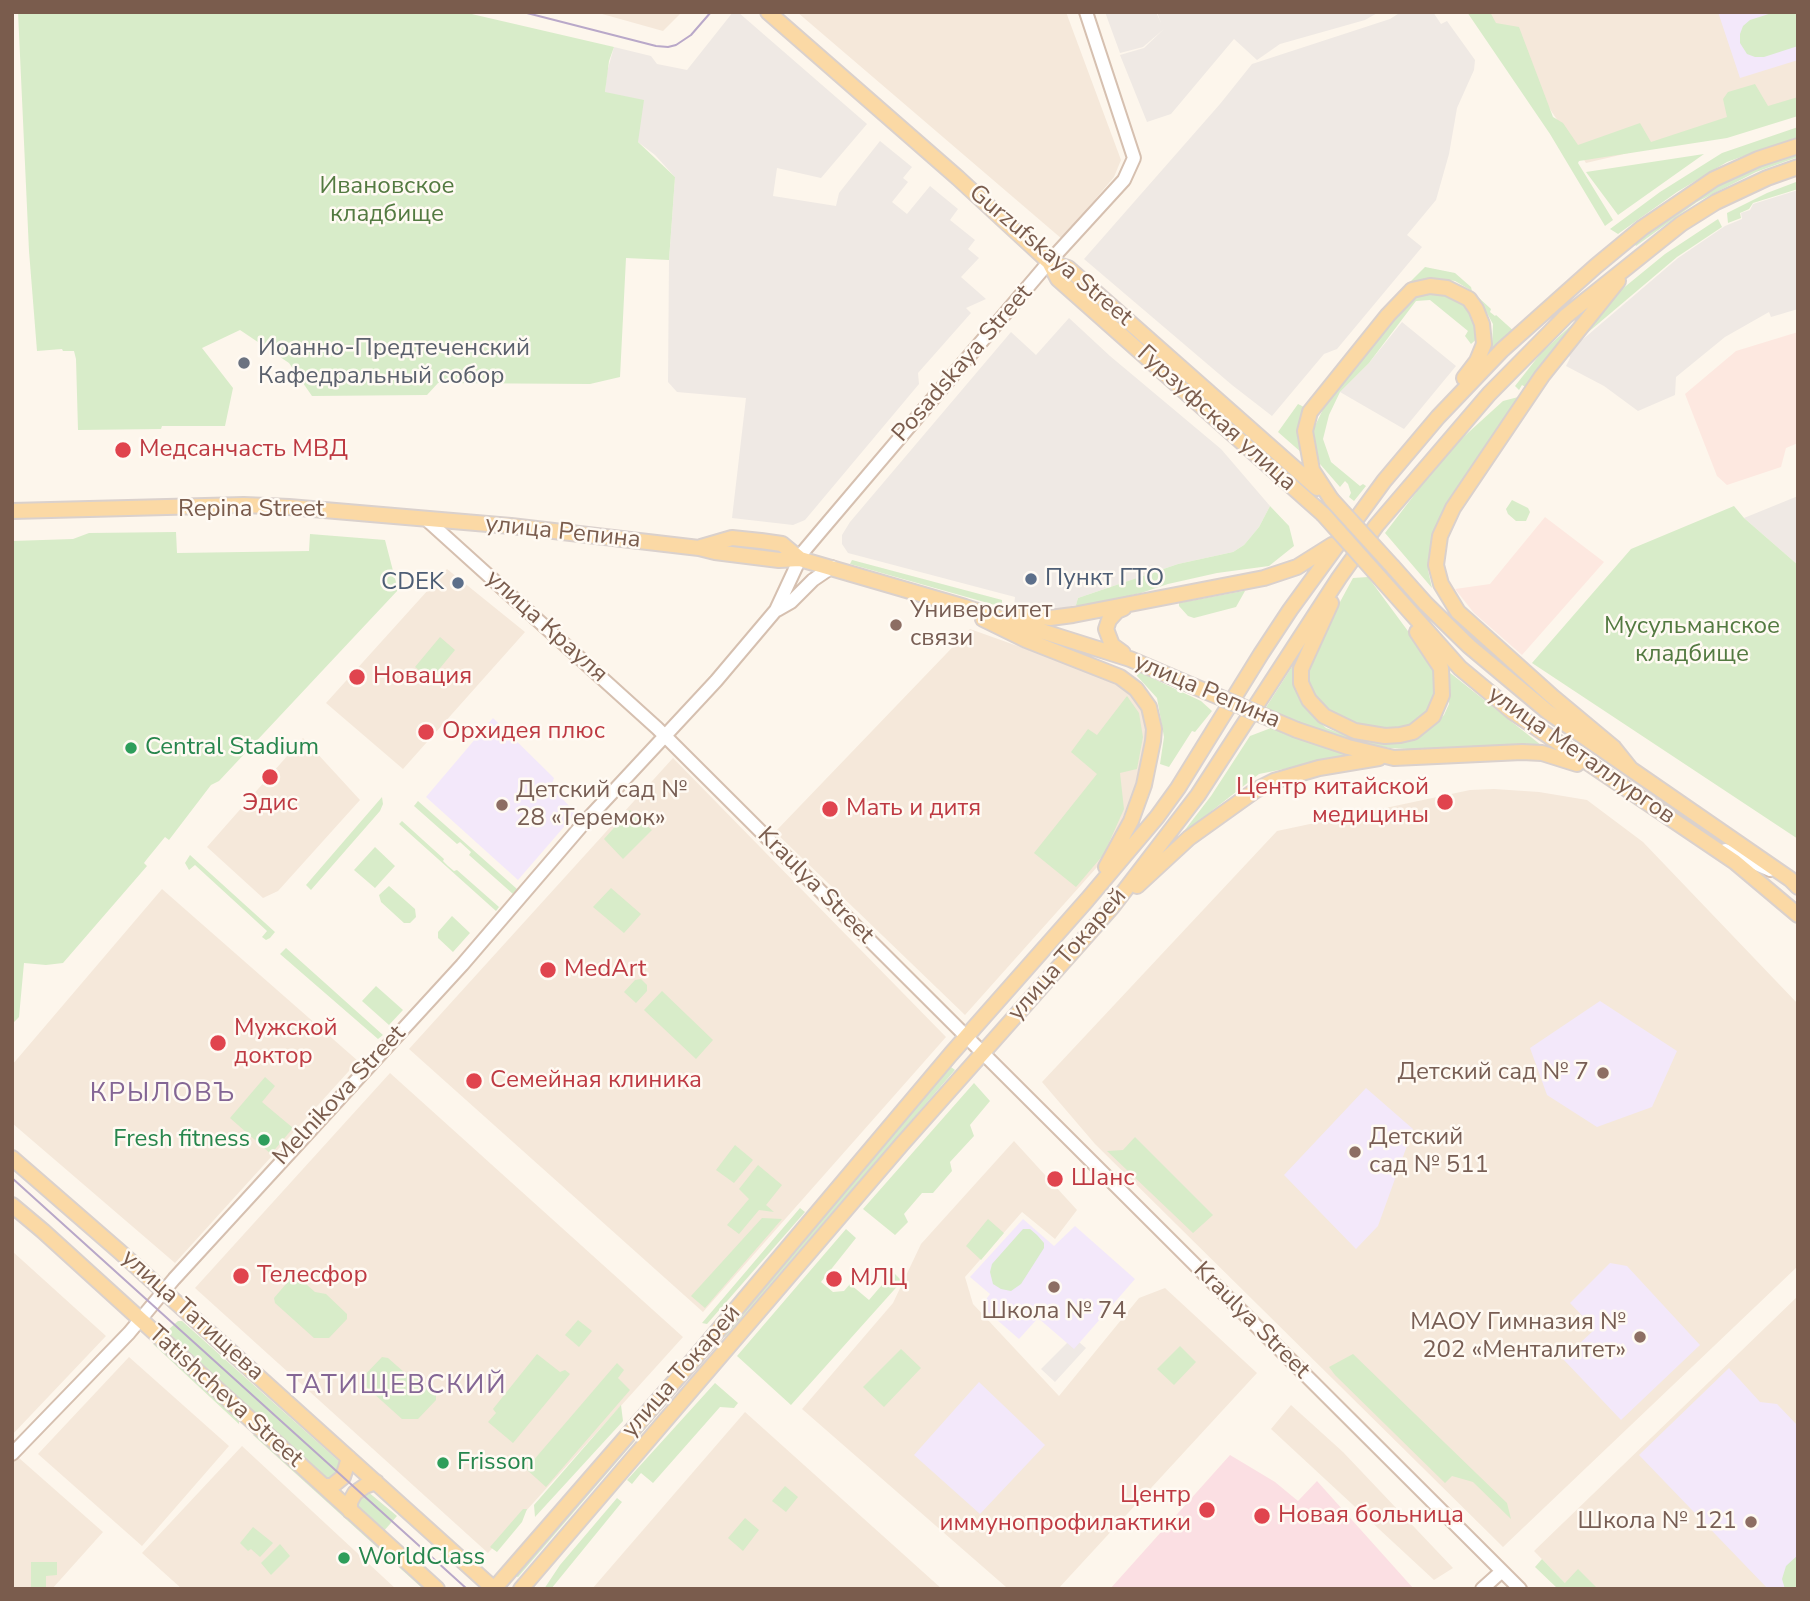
<!DOCTYPE html>
<meta charset="utf-8">
<style>
body{margin:0}
#map{position:relative;width:1810px;height:1601px;overflow:hidden;background:#fdf6ec;font-family:"Nunito Sans",sans-serif}
canvas{display:block}
.frame{position:absolute;inset:0;border:14px solid #7a5c4d;pointer-events:none}
</style>
<div id="map">
<canvas width="1810" height="1601"></canvas>
<div class="frame"></div>
</div>
<script>
const ctx = document.querySelector('canvas').getContext('2d');
ctx.lineJoin = 'round';
function paint(path, color) {
  ctx.fillStyle = color;
  ctx.fill(path, 'evenodd');
}
function poly(rows) {
  const path = new Path2D();
  for (const r of rows) {
    path.moveTo(r[0], r[1]);
    for (let i = 2; i < r.length; i += 2) path.lineTo(r[i], r[i + 1]);
  }
  return path;
}
function strokePath(path, color, width, dash) {
  ctx.strokeStyle = color;
  ctx.lineWidth = width;
  ctx.lineCap = dash ? 'butt' : 'round';
  ctx.setLineDash(dash || []);
  ctx.stroke(path);
}
function write(font, color, halo, rows, align = 'center') {
  ctx.font = font + ' "Nunito Sans",sans-serif';
  ctx.lineWidth = 5;
  ctx.setLineDash([]);
  ctx.textBaseline = 'middle';
  ctx.strokeStyle = halo;
  ctx.fillStyle = color;
  for (const [text, x, y, turn = 0] of rows) {
    ctx.save();
    ctx.translate(x, y);
    ctx.rotate((+turn || 0) * Math.PI / 180);
    ctx.textAlign = isNaN(turn) ? turn : align;
    if (halo) ctx.strokeText(text, 0, 0);
    ctx.fillText(text, 0, 0);
    ctx.restore();
  }
}
paint(poly([
 [595,12,682,12,663,31],
 [797,12,1066,12,1121,160,1114,177,1062,239],
 [1485,12,1798,12,1798,113,1586,163],
 [447,569,525,632,403,769,326,703],
 [970,629,1110,679,1125,687,1143,706,1149,729,1143,770,1106,857,965,1015,775,832],
 [303,738,360,800,278,891,263,898,207,847],
 [673,758,946,1037,703,1312,409,1049],
 [1494,789,1539,792,1587,800,1643,842,1798,1004,1798,1266,1503,1547,1095,1144,1042,1082,1277,831,1470,790],
 [162,889,358,1061,175,1263,12,1123,12,1065],
 [390,1073,683,1337,488,1553,195,1288],
 [1014,1141,1077,1210,1055,1239,1022,1212,965,1277,973,1304,1059,1396,1139,1298,1165,1288,1257,1373,1058,1589,1006,1587,802,1409,893,1303,921,1244],
 [12,1251,106,1336,12,1435],
 [1798,1296,1798,1589,1571,1589,1534,1551],
 [129,1357,229,1446,142,1546,38,1454],
 [1291,1405,1343,1452,1453,1568,1434,1580,1271,1429],
 [745,1412,942,1589,592,1589],
 [242,1446,396,1589,182,1589,142,1553],
 [19,1458,103,1532,52,1589,12,1589,12,1459]
]), '#f5e8da');
paint(poly([
 [1798,332,1798,443,1786,448,1781,467,1727,485,1717,476,1685,394,1736,351],
 [1545,517,1604,562,1522,655,1474,613,1455,589,1490,584]
]), '#fde8e0');
paint(poly([
 [733,12,738,12,867,124,821,178,777,168,773,196,836,206,839,193,880,141,912,167,903,178,908,182,892,202,907,214,930,186,958,209,950,220,975,240,968,249,979,258,961,277,986,299,966,308,971,313,918,373,919,384,805,520,793,525,732,518,746,398,677,392,668,382,669,260,675,177,655,155,638,142,605,92,607,72,614,47,651,56,657,64,687,70],
 [1105,12,1156,12,1161,23,1157,12,1379,12,1365,20,1280,44,1257,60,1234,39,1171,114,1147,122,1120,55,1144,48,1164,29,1143,47,1120,53],
 [1401,12,1433,12,1441,24,1447,21,1475,60,1474,70,1457,108,1449,154,1436,200,1407,235,1422,247,1337,349,1324,354,1272,416,1232,385,1084,259,1220,104,1252,64,1390,19],
 [1798,190,1798,309,1771,317,1769,312,1725,337,1676,377,1675,395,1638,411,1604,386,1566,366,1570,358,1568,352,1678,258,1725,226,1742,219,1741,213,1750,210,1753,204],
 [1069,318,1110,356,1221,449,1270,506,1259,527,1244,545,1233,552,1178,564,1078,598,1076,605,1054,610,1028,609,1014,606,1015,597,848,553,842,544,842,535,850,522,1011,332,1036,355],
 [1402,322,1456,366,1404,429,1340,392,1369,363],
 [1798,496,1798,565,1744,518],
 [1073,1337,1086,1348,1055,1382,1041,1369]
]), '#efe9e4');
paint(poly([
 [1718,12,1798,12,1798,60,1740,78],
 [493,718,554,778,551,787,576,813,518,880,426,797],
 [1600,1001,1677,1051,1652,1107,1597,1127,1547,1095,1530,1048],
 [1366,1088,1413,1129,1378,1226,1356,1249,1284,1175],
 [1023,1219,1054,1246,1075,1226,1135,1279,1074,1349,1038,1318,1019,1339,981,1306,990,1294,970,1277],
 [1610,1263,1627,1266,1700,1345,1621,1420,1563,1359,1595,1329,1570,1303],
 [1729,1368,1760,1402,1777,1404,1798,1426,1798,1589,1768,1589,1639,1455],
 [979,1382,1045,1445,980,1514,914,1455]
]), '#f3e8fa');
paint(poly([
 [1230,1455,1275,1482,1298,1501,1317,1481,1413,1588,1110,1589]
]), '#fbdfe3');
paint(poly([
 [18,12,463,12,614,47,609,61,605,92,644,100,638,142,675,177,669,260,626,258,620,377,590,384,438,383,427,395,312,396,289,363,240,330,202,348,233,388,225,426,162,426,161,429,78,430,76,359,74,351,63,351,62,349,37,351,29,251],
 [1467,12,1490,12,1496,23,1519,27,1553,117,1563,123,1578,145,1640,123,1651,142,1727,117,1723,99,1728,92,1755,84,1768,106,1798,97,1798,116,1727,138,1579,161,1578,163,1613,220,1605,226,1550,134],
 [1775,12,1798,12,1798,46,1764,57,1755,57,1747,54,1740,43,1740,34,1743,26,1750,20],
 [1798,127,1798,137,1727,162,1677,192,1618,234,1610,229,1660,192,1722,153],
 [1798,152,1798,157,1756,172,1697,202,1636,246,1633,242,1710,190,1755,167],
 [1704,154,1618,215,1586,172],
 [1796,182,1798,189,1753,203,1749,209,1740,213,1741,218,1728,223,1727,213,1767,193],
 [1718,219,1722,227,1677,257,1573,345,1621,290,1665,254],
 [1425,267,1455,273,1471,287,1472,291,1455,281,1436,278,1416,282,1301,427,1299,440,1302,453,1278,432,1298,404,1304,407,1391,301],
 [1437,292,1448,293,1469,306,1480,336,1471,344,1465,336,1468,331,1430,300,1416,301,1369,363,1340,392,1329,415,1323,439,1331,462,1360,486,1363,484,1366,486,1354,501,1349,497,1351,493,1348,484,1345,481,1340,487,1320,464,1312,441,1313,430,1326,403,1394,317,1414,298,1424,293],
 [1478,297,1491,309,1490,312,1495,316,1496,315,1516,333,1488,360,1492,349,1493,324],
 [1578,319,1527,388,1522,385,1519,390,1515,386,1541,353],
 [1522,396,1441,517,1433,534,1429,555,1428,570,1432,588,1385,533,1448,451,1503,401],
 [1512,500,1528,508,1530,512,1526,521,1516,521,1508,514,1506,509],
 [1270,506,1289,526,1294,546,1269,566,1217,573,1168,584,1141,593,1078,607,1076,605,1078,598,1178,564,1233,552,1244,545,1259,527],
 [1734,506,1744,518,1798,565,1798,839,1532,663,1631,549],
 [176,532,177,553,309,551,310,534,385,540,398,590,219,781,211,785,169,840,165,837,147,859,144,863,147,866,63,963,46,965,24,963,19,1017,12,1024,12,541,73,539,89,533],
 [852,560,1002,600,1002,607,850,564],
 [1368,577,1436,669,1433,702,1427,713,1416,724,1403,729,1388,731,1366,727,1344,721,1327,713,1310,689,1306,677,1334,613,1353,578],
 [1243,591,1245,591,1236,607,1194,618,1188,616,1179,606,1179,603],
 [440,637,455,650,431,679,415,667],
 [1295,662,1293,680,1303,702,1313,715,1326,728,1354,738,1386,744,1408,742,1427,731,1444,715,1449,704,1449,672,1546,749,1517,745,1426,750,1390,748,1352,741,1319,731,1265,709],
 [1135,670,1201,701,1212,711,1195,732,1192,731,1169,767,1160,764,1164,737,1157,698,1137,676],
 [1127,696,1139,713,1143,737,1137,769,1120,773,1124,809,1104,854,1076,887,1034,853,1097,774,1071,752,1088,729,1097,735],
 [1271,728,1350,756,1259,774,1181,835,1211,796,1250,736],
 [382,797,383,804,380,811,311,890,306,885],
 [418,801,517,889,513,894,469,855,471,852,460,842,457,844,414,806],
 [630,810,652,830,623,859,604,839],
 [402,821,444,859,443,861,448,866,454,871,457,870,499,907,496,911,399,824],
 [375,847,395,866,375,888,354,870],
 [190,855,275,932,270,938,266,940,262,937,267,931,195,865,189,870,185,863],
 [389,886,415,909,416,917,410,923,404,923,381,902,379,895],
 [611,888,641,914,624,933,593,907],
 [452,916,470,933,453,952,438,938,438,932],
 [286,948,383,1035,378,1039,280,954],
 [641,979,647,985,647,991,636,1003,624,992,635,980],
 [376,986,403,1010,389,1025,362,1001],
 [662,991,713,1040,696,1059,644,1010],
 [951,1067,955,1070,725,1337,722,1335],
 [265,1077,275,1086,262,1102,293,1128,271,1154,230,1118],
 [974,1083,990,1101,970,1125,974,1136,950,1162,952,1171,933,1193,922,1193,904,1214,908,1222,895,1235,863,1209],
 [1135,1137,1213,1215,1193,1233,1107,1151,1123,1150],
 [735,1145,753,1160,734,1183,716,1170],
 [758,1165,782,1185,766,1205,774,1212,759,1210,739,1234,727,1225,749,1199,739,1189],
 [800,1208,805,1212,707,1324,702,1323],
 [762,1218,782,1219,705,1308,691,1296],
 [988,1219,1004,1233,981,1260,966,1246],
 [846,1229,856,1238,821,1282,833,1292,844,1291,850,1284,869,1300,893,1272,902,1281,791,1405,737,1356],
 [1023,1229,1030,1229,1037,1235,1044,1243,1044,1248,1021,1284,1011,1291,1001,1289,993,1284,990,1272,992,1264],
 [292,1277,298,1277,315,1292,326,1294,347,1314,347,1319,329,1338,314,1338,275,1303,274,1298],
 [578,1320,592,1331,579,1347,565,1335],
 [178,1321,182,1321,341,1463,335,1480,326,1481,169,1338,167,1334,168,1330],
 [156,1342,239,1419,239,1424,153,1344],
 [1180,1346,1196,1362,1174,1385,1157,1369],
 [901,1349,921,1368,884,1407,863,1387],
 [537,1354,560,1372,565,1370,570,1374,513,1443,488,1422,496,1413,493,1409],
 [1353,1354,1507,1503,1511,1519,1473,1482,1452,1476,1445,1483,1335,1375,1329,1367],
 [382,1357,388,1358,405,1373,414,1375,436,1395,436,1400,418,1419,402,1419,362,1383,362,1378],
 [617,1363,624,1370,618,1378,630,1390,546,1487,526,1469],
 [689,1370,693,1373,518,1577,515,1576],
 [715,1383,738,1403,734,1408,720,1407,653,1483,641,1473,632,1484,627,1480],
 [621,1405,623,1421,535,1517,534,1505],
 [256,1434,428,1589,423,1589,253,1435],
 [785,1486,798,1497,786,1512,772,1501],
 [367,1491,397,1516,383,1532,355,1508,356,1499],
 [617,1498,622,1502,551,1589,544,1589,560,1565],
 [523,1509,527,1509,522,1522,497,1552,490,1547],
 [745,1518,759,1530,743,1551,728,1538],
 [253,1527,273,1543,260,1557,251,1549,248,1551,240,1543],
 [280,1544,290,1556,271,1575,261,1563],
 [1798,1555,1798,1589,1785,1589,1782,1579,1786,1566],
 [1542,1559,1565,1583,1578,1569,1598,1589,1558,1589,1535,1567],
 [31,1562,57,1562,57,1575,46,1576,46,1587,31,1587]
]), '#d8ecc9');
const secondary = poly([
 [427,520,657,728,1520,1589],
 [777,610,791,602,813,580,832,567],
 [1725,850,1770,870],
 [12,1454,129,1333,174,1279,462,965,583,824,716,681,776,610,803,552,819,533,1049,262,1124,180,1134,158,1086,12],
 [1482,1589,1502,1571]
]);
const primary = poly([
 [768,12,958,178,1049,262,1058,279,1323,514],
 [1049,262,1068,268,1317,488],
 [1618,281,1542,376,1453,508,1440,536,1436,565,1441,584,1458,612,1554,698,1614,748,1630,768],
 [1331,499,1312,470,1305,431,1310,412,1388,315,1412,290,1430,286,1447,288,1469,299,1476,309,1482,324,1484,344,1477,361,1464,378],
 [12,511,244,505,289,507,511,526,699,548,715,552,779,560,800,559,965,607,1130,659,1179,680],
 [701,547,732,538,761,541,782,544,800,559],
 [1393,567,1426,604,1469,646,1548,712,1790,879,1798,887],
 [1381,579,1460,668,1513,712,1735,862,1798,915],
 [1331,603,1301,669,1301,683,1309,700,1324,716,1355,731,1385,736,1400,735,1413,732,1433,716,1442,695,1441,668,1417,632],
 [1012,614,1050,618,1073,615,1264,578,1297,567,1332,545],
 [983,619,1026,640,1120,677,1136,689,1149,707,1154,729,1153,741,1144,785,1131,821,1106,867],
 [1123,653,1112,645,1106,629,1109,620,1117,611,1124,608],
 [1297,730,1348,747,1394,758,1522,752,1542,753,1577,764],
 [1137,886,1189,838,1256,790,1274,781,1319,768,1379,758],
 [12,1158,119,1251,494,1589],
 [12,1205,43,1231,437,1589],
 [324,1486,332,1486,343,1477,349,1458],
 [350,1511,350,1502,355,1493,365,1486,376,1482],
 [494,1589,694,1359,951,1054,1087,900,1157,817,1178,788,1261,654,1290,610,1384,481,1438,417,1502,350,1596,266,1642,228,1714,179,1758,159,1798,146],
 [521,1589,902,1144,1112,907,1198,795,1339,578,1376,526,1489,394,1566,316,1681,224,1716,202,1767,178,1798,167]
]);
strokePath(secondary, '#d6c0b0', 16);
strokePath(primary, '#dad1cd', 18);
strokePath(secondary, '#fff', 12);
strokePath(primary, '#fbd9a5', 14);
strokePath(poly([
 [523,12,656,46,668,47,676,45,691,35,711,12],
 [12,1178,467,1589]
]), '#b9a8c9', 2);
const primaryBridge = poly([
 [1331,499,1393,567],
 [1323,514,1381,579],
 [1179,680,1297,730]
]);
strokePath(primaryBridge, '#dad1cd', 18, []);
strokePath(primaryBridge, '#fbd9a5', 14);
for (const [x, y, r, color] of [
 [244,363,7,"#6b7280"],
 [123,450,9,"#e0444e"],
 [1031,579,7,"#5c6f8a"],
 [458,583,7,"#5c6f8a"],
 [896,625,7,"#8d6e63"],
 [357,677,9,"#e0444e"],
 [426,732,9,"#e0444e"],
 [131,748,7,"#2e9e5b"],
 [270,777,9,"#e0444e"],
 [1445,802,9,"#e0444e"],
 [502,805,7,"#8d6e63"],
 [830,809,9,"#e0444e"],
 [548,970,9,"#e0444e"],
 [218,1043,9,"#e0444e"],
 [1603,1073,7,"#8d6e63"],
 [474,1081,9,"#e0444e"],
 [264,1140,7,"#2e9e5b"],
 [1355,1152,7,"#8d6e63"],
 [1055,1179,9,"#e0444e"],
 [241,1276,9,"#e0444e"],
 [834,1279,9,"#e0444e"],
 [1054,1287,7,"#8d6e63"],
 [1640,1337,7,"#8d6e63"],
 [443,1463,7,"#2e9e5b"],
 [1207,1510,9,"#e0444e"],
 [1262,1516,9,"#e0444e"],
 [1751,1522,7,"#8d6e63"],
 [344,1558,7,"#2e9e5b"]
]) {
  const dot = new Path2D();
  dot.arc(x, y, r, 0, 2 * Math.PI);
  ctx.fillStyle = color;
  ctx.fill(dot);
  strokePath(dot, '#fffaf3', 2.5);
}
write('24px', '#537a41', '#fffaf3', [
 ["Ивановское",387,187],
 ["кладбище",387,215],
 ["Мусульманское",1692,627],
 ["кладбище",1692,655]
]);
write('24px', '#7a5c4d', '#fffaf3', [
 ["Gurzufskaya Street",1050,256,40],
 ["Posadskaya Street",963,364,-49],
 ["Гурзуфская улица",1216,419,42],
 ["Repina Street",251,510],
 ["улица Репина",563,533,6],
 ["улица Крауля",546,627,42],
 ["улица Репина",1207,692,23],
 ["улица Металлургов",1581,756,35],
 ["Kraulya Street",815,886,45],
 ["улица Токарей",1068,955,-49],
 ["Melnikova Street",340,1096,-47],
 ["улица Татищева",192,1316,42],
 ["Kraulya Street",1251,1321,45],
 ["улица Токарей",682,1372,-49],
 ["Tatishcheva Street",225,1397,42]
]);
write('24px', '#5b616d', '#fffaf3', [
 ["Иоанно-Предтеченский",258,349],
 ["Кафедральный собор",258,377]
], 'left');
write('24px', '#be3a42', '#fffaf3', [
 ["Медсанчасть МВД",139,450],
 ["Новация",373,677],
 ["Орхидея плюс",442,732],
 ["Центр китайской",1429,788,"right"],
 ["медицины",1429,816,"right"],
 ["Эдис",270,804,"center"],
 ["Мать и дитя",846,809],
 ["MedArt",564,970],
 ["Мужской",234,1029],
 ["доктор",234,1057],
 ["Семейная клиника",490,1081],
 ["Шанс",1071,1179],
 ["Телесфор",257,1276],
 ["МЛЦ",850,1279],
 ["Центр",1191,1496,"right"],
 ["иммунопрофилактики",1191,1524,"right"],
 ["Новая больница",1278,1516]
], 'left');
write('24px', '#4e5e75', '#fffaf3', [
 ["Пункт ГТО",1045,579],
 ["CDEK",444,583,"right"]
], 'left');
write('24px', '#785e54', '#fffaf3', [
 ["Университет",910,611],
 ["связи",910,639],
 ["Детский сад №",516,791],
 ["28 «Теремок»",516,819],
 ["Детский сад № 7",1589,1073,"right"],
 ["Детский",1369,1138],
 ["сад № 511",1369,1166],
 ["Школа № 74",1054,1312,"center"],
 ["МАОУ Гимназия №",1626,1323,"right"],
 ["202 «Менталитет»",1626,1351,"right"],
 ["Школа № 121",1737,1522,"right"]
], 'left');
write('24px', '#27864d', '#fffaf3', [
 ["Central Stadium",145,748],
 ["Fresh fitness",250,1140,"right"],
 ["Frisson",457,1463],
 ["WorldClass",358,1558]
], 'left');
ctx.letterSpacing = '2px';
write('26px', '#846695', '#fffaf3', [
 ["КРЫЛОВЪ",163,1095],
 ["ТАТИЩЕВСКИЙ",397,1387]
]);
ctx.letterSpacing = '0px';
</script>
